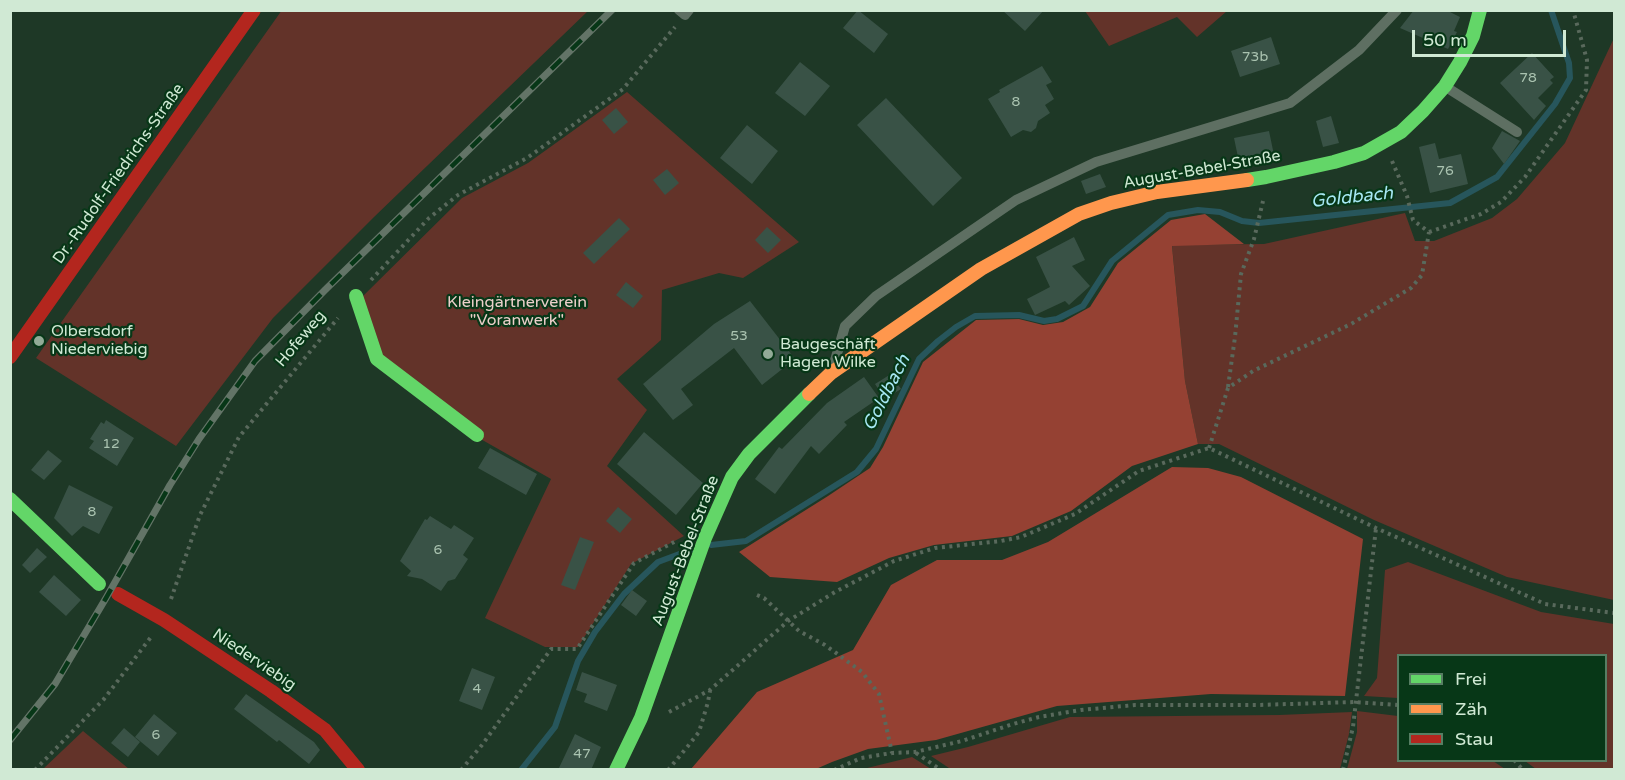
<!DOCTYPE html>
<meta charset="utf-8">
<style>
body{margin:0}
#map{position:relative;width:1625px;height:780px;overflow:hidden;background:#1e3826;font-family:"Varela Round",sans-serif}
canvas{display:block}
.frame{position:absolute;inset:0;border:12px solid #d0e9d4;pointer-events:none}
.legend{position:absolute;left:1397px;top:654px;width:210px;height:108px;box-sizing:border-box;background:#073717;border:2px solid #577e63;margin:0;padding:8px 10px;list-style:none;font-size:18px;color:#d0e9d4}
.legend li{display:flex;align-items:center;gap:12px;height:30px}
.legend b{width:30px;border:2px solid #577e63}
.scale{position:absolute;left:1412px;top:30px;width:154px;height:27px;box-sizing:border-box;border:3px solid #d0e9d4;border-top:0;padding-left:8px;font-size:18px;line-height:21px;white-space:nowrap;color:#d0e9d4;-webkit-text-stroke:4px #073717;paint-order:stroke}
</style>
<div id="map">
<canvas width="1625" height="780"></canvas>
<div class="frame"></div>
<ul class="legend">
<li><b style="height:8px;background:#63d668"></b>Frei</li>
<li><b style="height:8px;background:#ff974d"></b>Zäh</li>
<li><b style="height:8px;background:#b3261e"></b>Stau</li>
</ul>
<div class="scale">50 m</div>
</div>
<script>
const ctx = document.querySelector('canvas').getContext('2d');
ctx.lineJoin = 'round';
function paint(path, color) {
  ctx.fillStyle = color;
  ctx.fill(path, 'evenodd');
}
function poly(rows) {
  const path = new Path2D();
  for (const r of rows) {
    path.moveTo(r[0], r[1]);
    for (let i = 2; i < r.length; i += 2) path.lineTo(r[i], r[i + 1]);
  }
  return path;
}
function strokePath(path, color, width, dash) {
  ctx.strokeStyle = color;
  ctx.lineWidth = width;
  ctx.lineCap = dash ? 'butt' : 'round';
  ctx.setLineDash(dash || []);
  ctx.stroke(path);
}
function write(font, color, halo, rows, align = 'center') {
  ctx.font = font + ' "Varela Round",sans-serif';
  ctx.lineWidth = 4.5;
  ctx.setLineDash([]);
  ctx.textBaseline = 'middle';
  ctx.strokeStyle = halo;
  ctx.fillStyle = color;
  for (const [text, x, y, turn = 0] of rows) {
    ctx.save();
    ctx.translate(x, y);
    ctx.rotate((+turn || 0) * Math.PI / 180);
    ctx.textAlign = isNaN(turn) ? turn : align;
    if (halo) ctx.strokeText(text, 0, 0);
    ctx.fillText(text, 0, 0);
    ctx.restore();
  }
}
paint(poly([
 [282,10,588,11,374,217,273,318,176,446,36,358],
 [1085,11,1227,11,1197,37,1177,17,1109,46],
 [1614,38,1614,600,1507,577,1374,520,1219,444,1198,444,1185,381,1172,245,1264,244,1405,213,1415,241,1434,241,1492,218,1517,199,1565,143],
 [627,92,799,242,743,278,719,273,662,290,661,340,617,379,647,410,607,466,684,536,631,564,578,647,545,647,485,618,551,479,463,429,377,359,360,299,462,198,528,163],
 [1408,562,1541,612,1614,624,1614,769,1536,769,1525,761,1606,760,1606,656,1398,656,1398,698,1364,696,1377,678,1385,570],
 [1357,711,1398,716,1398,760,1493,761,1505,769,1347,769,1357,732],
 [1352,712,1349,734,1340,769,952,770,931,756,968,747,1070,717,1279,715],
 [83,731,129,769,43,769],
 [912,757,931,769,863,769]
]), '#633329');
paint(poly([
 [1205,214,1244,244,1172,246,1185,381,1198,444,1132,466,1071,511,1012,536,934,545,889,558,837,582,770,577,739,552,828,496,870,468,883,447,923,362,976,320,1019,319,1043,325,1063,322,1090,307,1118,263,1171,220],
 [1172,467,1208,468,1241,477,1363,539,1345,696,1211,694,1057,706,936,740,868,749,832,762,816,769,691,769,757,692,853,650,891,585,937,560,1002,560,1048,542]
]), '#954133');
strokePath(poly([
 [711,545,746,541,857,472,876,449,919,359,938,341,956,327,975,316,1019,315,1044,321,1057,319,1083,306,1112,261,1168,215,1198,210,1220,212,1242,221,1259,223,1450,203,1497,177,1555,104,1570,78,1569,63,1551,10],
 [521,770,555,727,578,661,595,632,624,594,658,562,690,550]
]), '#27565c', 6);
paint(poly([
 [858,10,888,34,874,53,843,28],
 [1002,10,1044,10,1025,31],
 [1414,10,1446,10,1460,17,1454,31,1457,32,1448,49,1400,28],
 [1271,37,1280,64,1240,77,1231,51],
 [1532,53,1554,77,1550,80,1553,83,1538,98,1546,106,1534,120,1500,83],
 [800,62,830,86,805,116,775,93],
 [1042,66,1052,82,1046,85,1054,99,1045,105,1050,113,1038,121,1036,128,1031,132,1023,130,1011,137,988,99,1000,92,999,90],
 [886,98,962,178,933,206,857,125],
 [616,108,628,122,614,134,602,120],
 [1331,116,1339,143,1323,147,1316,121],
 [747,125,778,151,752,184,720,158],
 [1269,131,1274,155,1239,162,1234,138],
 [1502,131,1520,141,1504,164,1492,148],
 [1435,143,1439,159,1461,154,1468,184,1430,193,1419,147],
 [667,169,679,183,665,195,653,180],
 [1100,174,1106,187,1086,194,1081,181],
 [619,218,630,229,594,264,583,253],
 [767,227,781,240,768,253,755,240],
 [1074,237,1085,260,1072,266,1090,286,1069,305,1065,301,1035,315,1027,299,1050,287,1036,257],
 [626,282,643,296,633,308,616,295],
 [750,301,795,359,762,385,734,348,681,389,693,405,673,420,643,384,714,324],
 [891,374,901,389,885,399,875,384],
 [864,377,879,398,844,422,847,425,819,454,811,446,775,494,755,479,779,447,782,449,827,403],
 [106,420,134,438,117,466,89,448,94,441,90,439,101,422,104,424],
 [644,432,703,483,676,515,617,464],
 [490,448,537,474,526,495,478,468],
 [48,450,62,461,44,480,31,470],
 [69,485,113,507,99,534,83,526,72,536,54,518],
 [618,507,632,519,620,533,606,521],
 [430,516,451,529,454,525,474,538,463,555,468,559,455,579,448,581,441,591,422,579,407,576,411,571,400,561,425,519,427,520],
 [580,537,594,542,575,590,561,585],
 [37,548,47,557,30,573,22,565],
 [54,575,81,600,66,616,39,592],
 [632,590,647,601,636,616,621,605],
 [472,668,495,677,482,710,459,701],
 [582,672,617,685,607,711,584,702,587,694,576,690],
 [246,694,314,742,320,750,309,764,279,740,277,742,234,709],
 [154,714,177,733,158,756,135,737],
 [124,728,140,742,128,757,111,743],
 [575,734,601,747,591,770,558,770]
]), '#395246');
strokePath(poly([
 [1392,161,1407,196,1413,220,1429,232],
 [1429,232,1481,214,1501,202,1525,177,1586,90,1587,60,1573,10],
 [371,280,429,218,458,195,527,158,623,89,675,27],
 [1228,387,1235,337,1241,274,1254,239,1263,201],
 [1209,448,1228,388,1253,371,1351,324,1411,288,1422,275,1429,232],
 [757,595,764,598,799,631,825,645,862,672,879,694,892,753],
 [171,599,200,515,239,437,338,318],
 [669,712,710,690,788,621,835,592,894,561,935,548,1001,541,1021,537,1075,514,1139,471,1209,448,1376,528,1545,604,1614,613],
 [916,753,941,770],
 [1514,760,1523,770],
 [35,770,104,699,151,637],
 [461,770,482,745,551,649,577,649,634,563,678,540],
 [668,770,688,746,699,732,708,702,710,691],
 [834,770,861,758,892,753,915,752,962,741,1013,724,1039,717,1081,710,1135,705,1257,705,1355,702,1398,705],
 [1343,770,1353,727,1376,528]
]), '#59695c', 4, [3, 4.5]);
strokePath(poly([
 [679,10,685,15,689,10],
 [1446,87,1517,132],
 [834,364,845,326,876,296,1016,200,1096,162,1290,103,1359,50,1397,10]
]), '#5e6f62', 10);
strokePath(poly([
 [1247,180,1266,177,1334,162,1364,153,1401,132,1423,111,1445,86,1460,62,1473,36,1480,10],
 [356,296,377,359,477,435],
 [10,499,99,584],
 [616,770,641,718,705,538,732,477,749,454,809,394]
]), '#63d668', 14);
strokePath(poly([
 [809,394,831,373,981,269,1079,214,1111,203,1157,192,1247,180]
]), '#ff974d', 14);
strokePath(poly([
 [10,357,254,10],
 [118,594,164,620,271,691,325,730,358,770]
]), '#b3261e', 14);
const rail = poly([
 [10,740,55,684,106,598,170,485,199,439,255,361,325,290,612,10]
]);
strokePath(rail, '#637467', 7);
strokePath(rail, '#073717', 4.5, [14]);
for (const [x, y, r, color] of [
 [39,341,6,"#92ab97"],
 [768,354,6,"#92ab97"]
]) {
  const dot = new Path2D();
  dot.arc(x, y, r, 0, 2 * Math.PI);
  ctx.fillStyle = color;
  ctx.fill(dot);
  strokePath(dot, '#073717', 2);
}
write('14px', '#aac3b0', null, [
 ["73b",1255,57],
 ["78",1528,78],
 ["8",1016,102],
 ["76",1445,171],
 ["53",739,336],
 ["12",111,444],
 ["8",92,512],
 ["6",438,550],
 ["4",477,689],
 ["6",156,735],
 ["47",582,754]
]);
write('16px', '#d0e9d4', '#073717', [
 ["August-Bebel-Straße",1202,170,-10],
 ["Dr.-Rudolf-Friedrichs-Straße",119,174,-55],
 ["Hofeweg",301,339,-50],
 ["August-Bebel-Straße",686,551,-69],
 ["Niederviebig",254,660,34]
]);
write('16px', '#eccfca', '#073717', [
 ["Kleingärtnerverein",517,303],
 ["\"Voranwerk\"",517,321]
]);
write('16px', '#d0e9d4', '#073717', [
 ["Olbersdorf",51,332],
 ["Niederviebig",51,350],
 ["Baugeschäft",780,345],
 ["Hagen Wilke",780,363]
], 'left');
write('italic 18px', '#a7e8f4', '#073717', [
 ["Goldbach",1352,198,-6],
 ["Goldbach",887,393,-63]
]);
</script>
